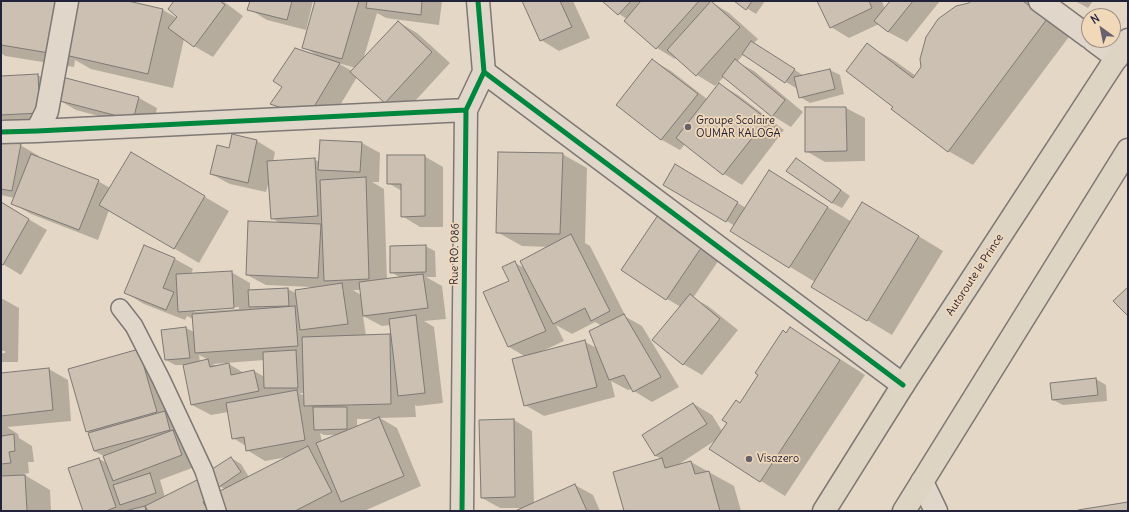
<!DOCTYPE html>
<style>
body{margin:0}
#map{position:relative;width:1129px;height:512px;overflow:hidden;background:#e4d7c6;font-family:Delius,sans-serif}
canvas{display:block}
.frame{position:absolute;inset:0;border:2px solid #22223b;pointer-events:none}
.north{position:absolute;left:1081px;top:8px;width:40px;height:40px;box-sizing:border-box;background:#f1d8b9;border:1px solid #9e8f87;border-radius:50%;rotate:327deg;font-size:11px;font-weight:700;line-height:16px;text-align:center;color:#22223b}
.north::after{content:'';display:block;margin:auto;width:14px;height:18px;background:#66616c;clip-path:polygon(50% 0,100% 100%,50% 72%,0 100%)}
</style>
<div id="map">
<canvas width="1129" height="512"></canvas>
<div class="frame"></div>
<div class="north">N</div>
</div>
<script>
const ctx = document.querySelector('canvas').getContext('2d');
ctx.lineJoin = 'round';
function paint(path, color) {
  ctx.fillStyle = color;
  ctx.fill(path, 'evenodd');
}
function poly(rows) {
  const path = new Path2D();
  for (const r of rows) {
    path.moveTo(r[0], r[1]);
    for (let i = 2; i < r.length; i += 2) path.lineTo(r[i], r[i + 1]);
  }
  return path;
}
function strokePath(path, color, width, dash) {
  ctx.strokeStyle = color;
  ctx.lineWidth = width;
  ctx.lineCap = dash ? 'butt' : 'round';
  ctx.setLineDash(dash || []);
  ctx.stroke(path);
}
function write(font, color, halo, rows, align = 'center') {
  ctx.font = font + ' Delius,sans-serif';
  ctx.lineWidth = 3.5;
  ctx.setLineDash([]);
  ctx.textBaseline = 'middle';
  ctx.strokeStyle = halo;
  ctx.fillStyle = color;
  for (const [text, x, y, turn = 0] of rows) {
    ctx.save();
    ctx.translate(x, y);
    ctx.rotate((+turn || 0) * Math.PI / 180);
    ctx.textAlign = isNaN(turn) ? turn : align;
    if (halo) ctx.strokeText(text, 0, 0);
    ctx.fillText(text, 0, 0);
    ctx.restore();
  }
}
paint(poly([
 [1,1,123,1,163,10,177,18,178,16,175,1,223,1,243,16,213,57,194,46,184,39,173,88,91,69,75,60,74,67,5,56,1,53],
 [251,1,313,1,306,30,267,20,249,9],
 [316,1,442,1,439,25,386,18,377,13,363,60,398,22,417,33,450,63,404,113,385,103,357,77,327,127,290,114,272,104,284,86,320,57,303,47],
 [338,63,356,68,352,71],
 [523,1,573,1,590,38,559,51,541,40],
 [603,1,710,1,729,13,758,39,754,43,804,76,830,70,840,75,844,94,810,103,800,97,797,85,796,88,786,82,744,54,737,62,754,71,803,112,791,127,773,116,724,77,715,86,697,75,677,57,675,59,657,48,626,20,627,19,619,14],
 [735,1,765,1,756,14],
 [818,1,882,1,885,9,891,1,940,1,907,42,888,32,879,24,849,38,831,27],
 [972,1,1027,1,1071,34,973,165,948,151,894,106,867,45,892,59,916,76],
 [1075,1,1093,1,1088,8],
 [652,60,671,71,707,99,719,84,738,95,784,130,742,185,724,174,685,144,680,150,662,140,618,105],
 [38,75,56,86,62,78,139,98,157,108,152,130,76,110,57,99,58,123,14,125,1,118,1,77],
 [806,108,846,108,865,118,865,161,825,162,806,151],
 [233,136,257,141,275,152,273,162,314,159,319,162,362,143,380,153,379,182,372,182,384,189,387,280,401,278,391,272,425,246,435,251,436,277,426,277,442,286,446,319,424,321,434,327,443,403,417,406,415,405,416,417,380,418,397,428,421,486,364,511,228,511,228,510,225,511,84,511,99,459,107,463,104,456,94,451,91,433,87,431,139,350,200,465,160,480,165,497,218,493,225,489,219,486,231,458,241,464,249,477,287,457,265,461,247,450,246,446,233,438,228,412,211,415,192,405,184,365,175,365,166,360,162,331,186,328,194,332,193,319,187,316,185,320,144,304,126,293,145,246,175,259,193,269,191,274,231,272,250,283,250,291,288,289,297,294,312,288,312,287,266,285,247,275,281,224,272,218,269,181,266,192,230,184,211,174,230,149],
 [353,290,361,290,361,295],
 [239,307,239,309,195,312,195,310],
 [363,316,382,326,390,325,392,336,389,335,366,336],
 [199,355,209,360,200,362],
 [264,360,265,377,254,371,244,373,229,364,218,367,213,364],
 [299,393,305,393,305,396],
 [357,419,377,419,357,427],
 [320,433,324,435,338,435,322,442],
 [1,142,20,145,39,156,38,158,98,181,110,188,131,154,229,211,199,263,109,210,98,240,31,214,12,203,14,198,1,195],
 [562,154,587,168,585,243,590,246,626,317,642,326,679,387,652,402,634,391,632,389,628,390,611,381,615,397,544,416,525,405,526,357,509,347,485,292,510,281,515,263,526,269,549,247,522,246,497,232],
 [595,322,602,326,597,348,585,342,540,352,564,341,556,325,572,334],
 [424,156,443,167,443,227,420,227,402,216,402,191,388,183],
 [796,159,806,165,850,196,842,208,832,203],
 [769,171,852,222,887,217,943,251,892,335,812,287,815,282,731,231,735,226,665,184,694,176,746,208],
 [1,203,47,230,21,275,1,263],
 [661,214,723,254,693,298,708,306,738,330,702,375,683,364,681,307,667,299,623,269],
 [1,298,19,308,18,362,1,362,1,353,5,353,5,351,1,351],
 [790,329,815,343,865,375,785,496,761,481,711,449,716,440,676,466,691,462,734,486,741,511,625,511,662,459,656,456,643,435,694,404,712,415,722,431],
 [49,369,68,380,71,421,7,427,18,434,19,438,32,446,34,462,28,462,29,473,23,474,50,490,51,511,1,511,1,374],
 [1096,379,1106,385,1107,401,1063,405,1053,400],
 [514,420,532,431,534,504,575,485,593,495,600,511,517,511,525,508,500,508,482,498]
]), '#0003');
const building = poly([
 [1,1,58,1,49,53,1,45,1,1],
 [77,1,128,1,163,9,148,74,65,55,77,1],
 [174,1,220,1,225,5,194,47,168,28,177,17,168,9,174,1],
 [250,1,292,1,287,20,247,10,250,1],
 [315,1,359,1,342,59,302,48,315,1],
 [367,1,422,1,421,15,366,8,367,1],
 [522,1,560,1,572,27,540,41,522,1],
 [602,1,631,1,618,15,602,1],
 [641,1,699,1,656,49,624,21,641,1],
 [711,1,740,27,696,76,667,50,711,1],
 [734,1,752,1,746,10,734,1],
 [817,1,869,1,872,8,830,28,817,1],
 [890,1,913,1,888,32,874,21,890,1],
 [971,1,1023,1,1047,19,948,152,891,109,893,107,846,71,867,43,913,78,921,67,920,59,926,37,938,19,956,6,969,3,971,1],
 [398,21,432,52,385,103,350,72,398,21],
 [751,41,795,69,785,83,742,54,751,41],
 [295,48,340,63,308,117,270,104,282,87,273,81,295,48],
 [652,59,698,94,661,140,616,105,652,59],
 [735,59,785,100,772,117,722,76,735,59],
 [830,69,835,89,799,98,794,77,830,69],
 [38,74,40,113,1,115,1,76,38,74],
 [62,77,139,97,133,120,56,100,62,77],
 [719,83,767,119,723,175,676,138,719,83],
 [805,107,846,107,847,151,805,152,805,107],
 [232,134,257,140,248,183,210,174,217,145,229,148,232,134],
 [320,140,362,142,360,172,318,170,320,140],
 [1,141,21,144,12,191,1,189,1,141],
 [131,152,205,196,174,249,99,205,131,152],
 [498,152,563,153,560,234,496,233,498,152],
 [31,154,99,180,79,230,11,204,31,154],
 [387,155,425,155,425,216,401,217,401,184,387,184,387,155],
 [315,158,318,216,271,219,267,161,315,158],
 [796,158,841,190,832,203,786,171,796,158],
 [675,164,738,202,726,222,663,185,675,164],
 [769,170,828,207,789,268,730,231,769,170],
 [366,177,369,279,324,281,320,180,366,177],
 [1,202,29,219,3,265,1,264,1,202],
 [862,202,919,236,867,321,811,287,862,202],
 [660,212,705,242,666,300,621,270,660,212],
 [248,221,321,224,318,278,246,275,248,221],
 [571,234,610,311,591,321,585,308,553,324,520,261,571,234],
 [144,245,175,258,163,288,174,292,166,310,124,293,144,245],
 [426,245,426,272,390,273,390,246,426,245],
 [515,261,546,331,508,347,483,292,509,281,502,267,515,261],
 [232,271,234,308,178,312,176,274,232,271],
 [423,274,428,308,363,316,359,282,423,274],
 [342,283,348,324,300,330,295,290,342,283],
 [1128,287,1128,316,1113,301,1128,287],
 [288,288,289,306,249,307,248,290,288,288],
 [690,294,720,319,683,365,652,340,690,294],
 [295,306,298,346,195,353,192,314,295,306],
 [624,314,661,377,633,392,624,375,609,380,589,331,624,314],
 [416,315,425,393,398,396,389,319,416,315],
 [186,327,190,358,165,360,161,330,186,327],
 [790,327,840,360,760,482,709,449,727,423,722,420,736,400,740,403,758,375,755,373,783,330,786,333,790,327],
 [390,334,391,404,304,406,302,337,390,334],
 [585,340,597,387,524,406,512,359,585,340],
 [139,349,157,412,86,432,68,369,139,349],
 [296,350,298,388,264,388,263,352,296,350],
 [208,359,210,367,229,363,231,375,254,370,259,391,191,405,183,365,208,359],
 [49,368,53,410,1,416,1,373,49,368],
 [1096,378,1098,395,1052,400,1050,383,1096,378],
 [297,390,305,440,246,451,244,437,232,439,226,403,297,390],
 [693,403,707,424,655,456,642,435,693,403],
 [313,407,347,407,347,429,314,430,313,407],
 [165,411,170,430,94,451,88,433,165,411],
 [379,417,404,476,341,502,316,443,379,417],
 [514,419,515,497,481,498,479,420,514,419],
 [173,430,182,455,113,481,103,456,173,430],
 [1,431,2,436,14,434,15,451,9,452,11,463,1,464,1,431],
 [308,446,332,492,295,511,227,511,218,492,308,446],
 [231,457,241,472,219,487,209,471,231,457],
 [99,458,116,507,106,511,83,511,68,468,99,458],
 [662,458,665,468,691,461,695,474,709,471,720,511,624,511,613,472,662,458],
 [150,473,156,493,120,505,113,485,150,473],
 [25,475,27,511,1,511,1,476,25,475],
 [199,479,209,499,203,502,208,511,148,511,145,506,199,479],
 [575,484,587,511,515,511,575,484],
 [1128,502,1128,511,1079,511,1078,510,1128,502],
 [145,506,146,511,125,511,145,506]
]);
paint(building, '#cbc0b1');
strokePath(building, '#7e7875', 1);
const service = poly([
 [120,308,134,326,161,379,204,471,217,511]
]);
const minor = poly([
 [1040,1,1089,37],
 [1093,40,1117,58],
 [484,72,903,385],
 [37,131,47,111,67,1],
 [1,132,37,131,466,110],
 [922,482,936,511],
 [462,511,466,110,484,72,478,1]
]);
const primary = poly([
 [824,511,903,385,1128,40],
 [904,511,1128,150]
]);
strokePath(service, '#7e7875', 20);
strokePath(minor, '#7e7875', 25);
strokePath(primary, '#7e7875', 25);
strokePath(service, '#e0d6ca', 17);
strokePath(minor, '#e0d6ca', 22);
strokePath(primary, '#ded4c3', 22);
strokePath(poly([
 [484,72,903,385],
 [1,132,37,131,466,110],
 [462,511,466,110,484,72,478,1]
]), '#00873e', 5);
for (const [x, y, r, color] of [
 [688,127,4,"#66616c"],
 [749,459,4,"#66616c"]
]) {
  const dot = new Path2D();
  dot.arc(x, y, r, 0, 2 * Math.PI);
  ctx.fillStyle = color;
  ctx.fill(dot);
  strokePath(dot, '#f1d8b9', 1.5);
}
write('11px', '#22223b', '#f1d8b9', [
 ["Groupe Scolaire",696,121],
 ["OUMAR KALOGA",696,134],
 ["Visazero",757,459]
], 'left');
write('11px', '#22223b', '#f1d8b9', [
 ["Rue RO. 086",455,254,-89],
 ["Autoroute le Prince",975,275,-57]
]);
</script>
